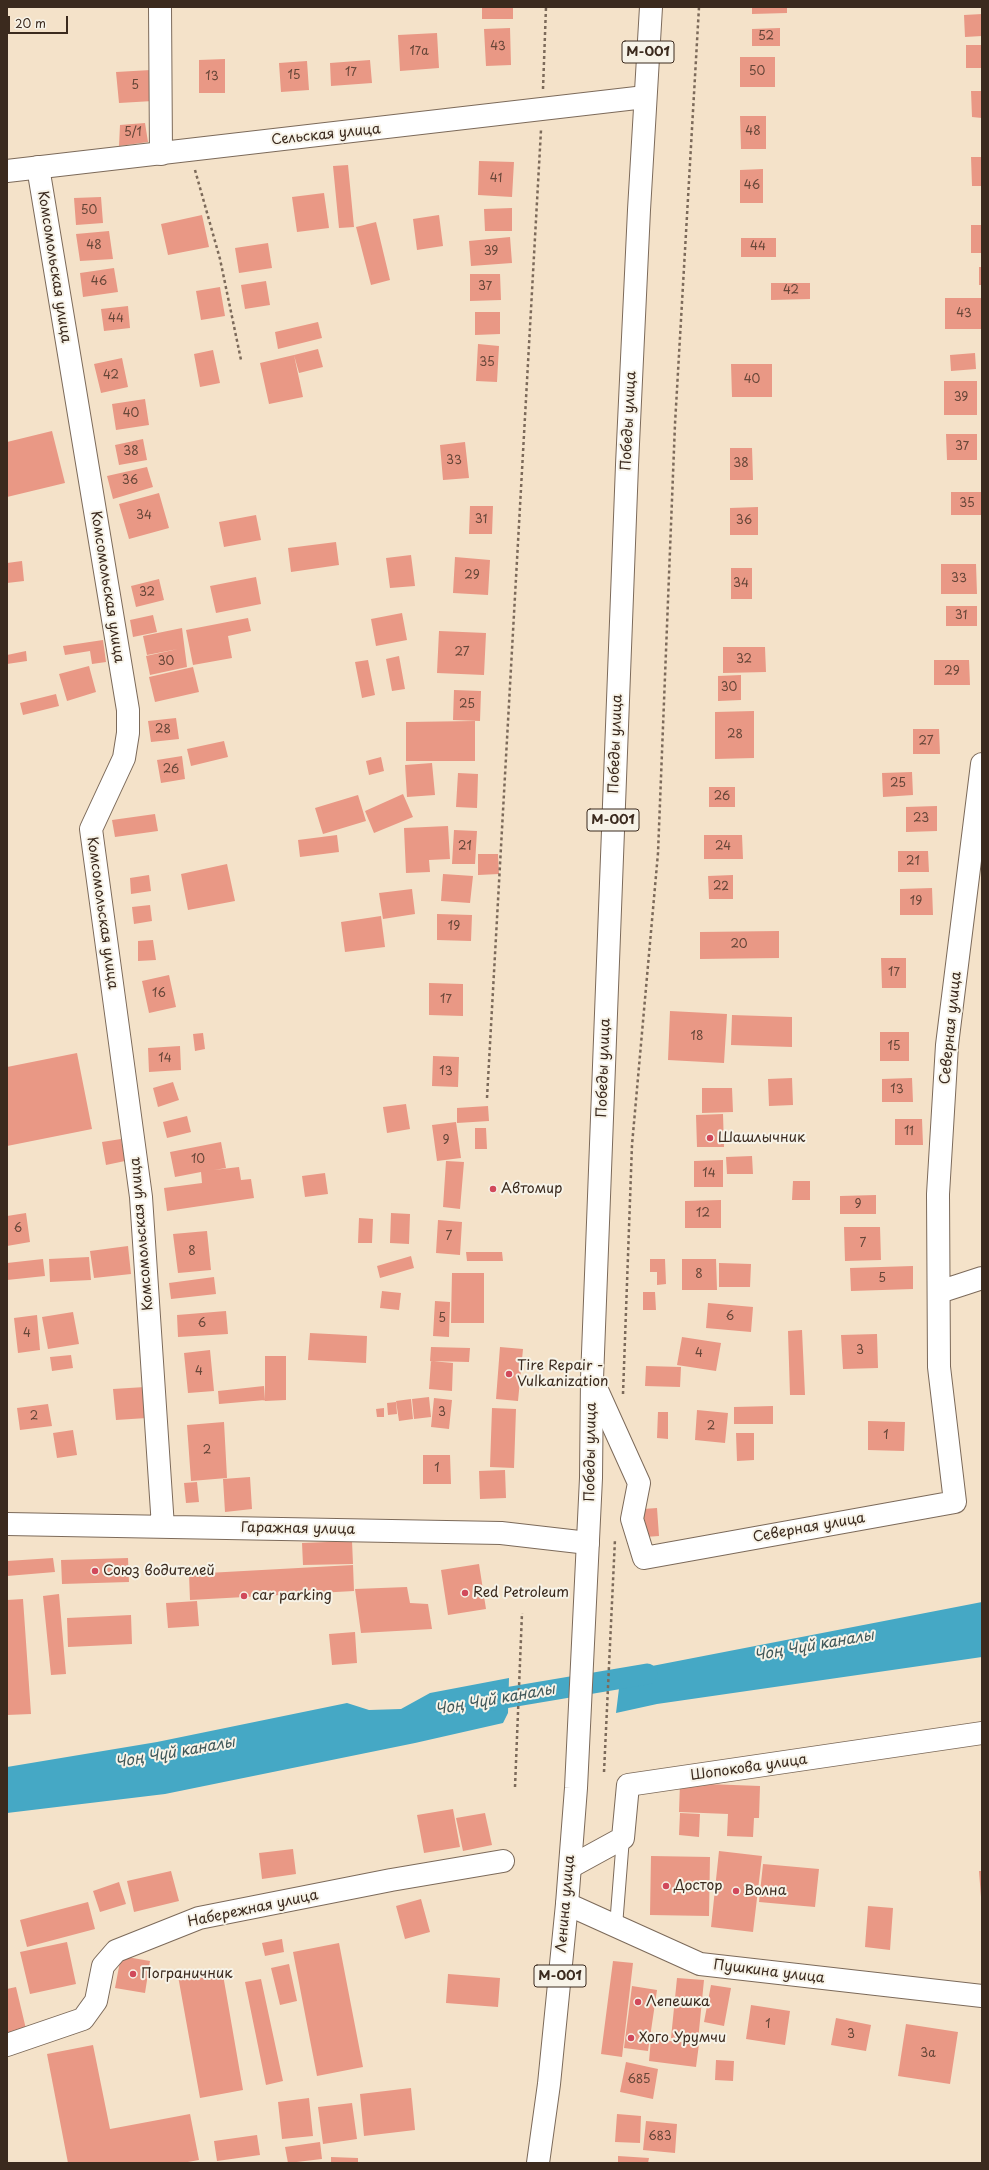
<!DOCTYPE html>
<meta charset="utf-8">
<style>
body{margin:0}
#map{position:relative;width:989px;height:2170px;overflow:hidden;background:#f4e2c9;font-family:"Playpen Sans",sans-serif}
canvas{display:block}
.frame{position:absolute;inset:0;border:8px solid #3b2a1e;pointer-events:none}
.scale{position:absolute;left:8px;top:16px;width:60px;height:18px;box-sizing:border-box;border:2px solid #3b2a1e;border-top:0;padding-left:5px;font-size:12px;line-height:14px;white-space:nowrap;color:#3b2a1e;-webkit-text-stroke:3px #f7f3e8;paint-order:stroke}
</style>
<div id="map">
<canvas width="989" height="2170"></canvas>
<div class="frame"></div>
<div class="scale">20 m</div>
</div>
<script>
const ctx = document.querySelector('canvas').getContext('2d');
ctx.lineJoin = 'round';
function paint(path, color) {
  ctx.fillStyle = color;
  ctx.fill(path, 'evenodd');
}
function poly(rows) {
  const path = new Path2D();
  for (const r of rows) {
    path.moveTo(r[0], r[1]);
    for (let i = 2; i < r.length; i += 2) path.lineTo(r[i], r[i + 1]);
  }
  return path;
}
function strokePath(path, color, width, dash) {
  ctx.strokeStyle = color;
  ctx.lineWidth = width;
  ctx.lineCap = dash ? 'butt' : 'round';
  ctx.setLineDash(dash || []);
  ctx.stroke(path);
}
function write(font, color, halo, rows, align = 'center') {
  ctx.font = font + ' "Playpen Sans",sans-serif';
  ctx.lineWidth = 4;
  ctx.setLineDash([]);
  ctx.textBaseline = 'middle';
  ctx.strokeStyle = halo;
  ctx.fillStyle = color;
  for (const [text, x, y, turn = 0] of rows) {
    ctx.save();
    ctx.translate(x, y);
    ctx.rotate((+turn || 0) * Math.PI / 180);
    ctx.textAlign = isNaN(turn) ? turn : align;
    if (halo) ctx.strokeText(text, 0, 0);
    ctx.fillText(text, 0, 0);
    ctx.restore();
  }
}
paint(poly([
 [982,1602,982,1657,657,1704,616,1713,621,1672],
 [509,1678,508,1713,503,1723,415,1743,165,1794,7,1813,7,1767,157,1742,347,1703,369,1710,401,1709,430,1693]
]), '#45a8c5');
strokePath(poly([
 [481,1702,647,1674]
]), '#45a8c5', 21);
paint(poly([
 [482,7,513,7,513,19,482,19],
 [752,7,787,7,787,13,752,14],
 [982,14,982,36,965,37,964,15],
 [510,28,511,65,486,66,484,29],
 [780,28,780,46,752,46,752,29],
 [437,33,439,68,400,71,398,35],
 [966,45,982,45,982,68,966,68],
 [740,57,775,57,775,87,740,87],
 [225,59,225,93,199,93,199,60],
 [370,60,372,83,331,86,330,63],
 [307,61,309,90,281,92,279,63],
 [151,70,153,101,119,103,116,72],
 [971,91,982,91,982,118,972,117],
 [740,116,766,116,766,149,741,149],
 [145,123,148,142,119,146,120,125],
 [971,157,982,157,982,186,972,186],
 [479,161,514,162,512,197,478,195],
 [348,165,354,227,339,228,333,166],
 [763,169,763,203,740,203,740,170],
 [324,193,329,228,297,232,292,197],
 [101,197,103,223,76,225,74,198],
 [512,208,512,231,485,231,484,209],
 [202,215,209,247,168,255,161,224],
 [439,215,443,246,417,250,413,219],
 [376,222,390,280,371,285,356,227],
 [971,225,982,225,982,253,971,253],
 [109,231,113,259,80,261,76,234],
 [510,237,512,263,471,266,469,241],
 [741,238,776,238,776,257,741,257],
 [268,243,272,268,239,273,235,248],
 [979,267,982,267,982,285,979,285],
 [114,268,118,292,83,297,80,273],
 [470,274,500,274,501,300,470,301],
 [266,281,270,305,245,309,241,285],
 [771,283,810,283,810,299,771,300],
 [220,287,225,316,201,320,196,291],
 [945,298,982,298,982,329,945,329],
 [128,306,130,328,104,331,101,309],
 [475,312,500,312,500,334,475,335],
 [318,322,322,338,278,349,275,332],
 [478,344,499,346,497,382,476,381],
 [318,349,323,367,299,373,294,355],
 [213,350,220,383,200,387,194,354],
 [975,353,976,369,951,371,950,355],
 [294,355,303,397,269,404,260,363],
 [122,358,128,387,101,393,94,364],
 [731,364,772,364,772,397,732,397],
 [944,381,977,381,977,415,944,415],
 [145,399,149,425,116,430,112,404],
 [52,431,65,483,7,497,7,442],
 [946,434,977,434,977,460,947,460],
 [143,439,147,460,119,465,115,445],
 [465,442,469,478,443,480,440,445],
 [730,448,752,448,753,480,730,480],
 [147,467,153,487,113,499,107,476],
 [951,492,982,492,982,515,951,515],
 [159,493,169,528,129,539,119,504],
 [470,506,493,506,492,534,469,534],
 [758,507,758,535,730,535,730,508],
 [256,515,261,540,224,547,219,522],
 [336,542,339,565,291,572,288,548],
 [411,555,415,586,390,588,386,558],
 [455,557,490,560,488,595,453,593],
 [22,561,24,581,7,583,7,563],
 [941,564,976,564,977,594,941,594],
 [731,568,752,568,752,599,731,599],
 [256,577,261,604,216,613,210,586],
 [159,579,164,600,136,607,131,586],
 [946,606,977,606,977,626,946,626],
 [402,613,407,640,376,646,371,619],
 [153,615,157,632,133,637,130,620],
 [248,618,251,631,228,636,232,658,193,665,186,630],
 [182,628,187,667,150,675,146,656,178,649,147,655,143,636],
 [439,631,486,633,484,675,437,673],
 [103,640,106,662,92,664,90,651,65,655,63,646],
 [723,647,765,647,766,672,723,673],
 [26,651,27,661,7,664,7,655],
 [399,656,405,689,392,691,386,659],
 [368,660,375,695,362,698,355,662],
 [934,660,969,660,970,685,934,685],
 [89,666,96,692,67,701,59,674],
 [193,667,199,692,155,702,149,677],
 [741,675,741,700,718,701,718,676],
 [454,690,481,691,480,721,453,720],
 [56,694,59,706,23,715,20,703],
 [754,711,754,758,715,759,715,712],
 [176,718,179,739,151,742,148,721],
 [475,721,475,761,406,761,406,722],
 [913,729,939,729,940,754,913,754],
 [224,741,228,757,191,766,187,749],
 [182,756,185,779,161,783,157,760],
 [381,757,384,771,369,775,366,761],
 [432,763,435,795,407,797,405,765],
 [912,772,913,795,883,797,882,773],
 [458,773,478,774,477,808,456,807],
 [709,787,735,787,735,807,709,807],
 [403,794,413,817,374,833,365,811],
 [358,795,366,821,323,834,315,808],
 [937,806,937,831,906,832,906,807],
 [155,814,158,831,115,837,112,820],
 [448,826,450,859,429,860,430,872,406,873,404,828],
 [454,830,477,831,475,864,452,864],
 [337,835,339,852,300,857,298,840],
 [704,835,742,835,743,859,704,859],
 [898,851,928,851,929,872,898,872],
 [478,854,498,854,499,874,478,875],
 [227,864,235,901,188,910,181,874],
 [443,874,473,876,470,903,441,901],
 [149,875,151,891,131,894,130,878],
 [733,875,733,899,709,899,708,876],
 [932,888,933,915,900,915,900,889],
 [412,889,415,914,383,919,379,893],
 [150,905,152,921,134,924,132,907],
 [437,914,472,915,471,941,437,940],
 [381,916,385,947,345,952,341,922],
 [779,931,779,958,700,959,700,932],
 [153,940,156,960,138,961,138,941],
 [881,958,906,958,906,988,882,988],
 [169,975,176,1007,149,1013,142,981],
 [429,983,463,984,463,1016,429,1015],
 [670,1011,727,1014,724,1063,668,1060],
 [732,1015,792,1017,792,1047,731,1045],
 [880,1032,909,1032,909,1061,880,1061],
 [203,1033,205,1049,195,1051,193,1034],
 [180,1046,181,1070,149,1072,148,1048],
 [77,1053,92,1129,7,1146,7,1067],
 [433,1056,459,1057,458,1087,432,1086],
 [792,1078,793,1105,769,1106,768,1079],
 [912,1078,913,1102,882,1102,882,1079],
 [173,1082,179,1100,158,1107,153,1088],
 [702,1088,732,1088,733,1112,702,1113],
 [406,1104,410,1129,387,1133,383,1107],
 [488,1106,489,1121,457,1123,457,1108],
 [723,1114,724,1147,697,1147,696,1115],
 [187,1116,191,1132,167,1138,163,1122],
 [895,1119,922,1119,923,1145,895,1145],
 [456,1122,461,1158,437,1161,432,1125],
 [475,1128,486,1128,487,1149,475,1149],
 [121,1139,125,1161,106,1165,102,1142],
 [221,1142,226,1168,214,1170,239,1167,241,1180,251,1179,254,1198,167,1211,164,1188,202,1183,201,1172,175,1177,170,1152],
 [752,1156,753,1174,727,1174,726,1157],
 [723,1160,723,1187,694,1187,694,1161],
 [446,1161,464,1162,460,1209,443,1207],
 [325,1173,328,1194,305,1197,302,1176],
 [793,1181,810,1181,810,1200,792,1200],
 [876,1195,876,1214,840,1214,840,1196],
 [721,1200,721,1228,685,1228,685,1201],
 [26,1213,30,1242,7,1246,7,1216],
 [391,1213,410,1214,409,1244,390,1243],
 [359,1218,373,1219,372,1243,358,1243],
 [438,1220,462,1222,460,1255,436,1253],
 [844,1227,880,1227,881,1260,845,1261],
 [207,1231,211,1270,178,1273,173,1234],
 [128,1246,131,1274,94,1278,90,1251],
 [466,1252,502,1252,503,1261,467,1261],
 [411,1256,414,1268,380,1278,377,1266],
 [89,1257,91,1280,50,1282,49,1259],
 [43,1259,45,1276,7,1280,7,1263],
 [650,1259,665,1259,666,1284,657,1285,657,1272,650,1272],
 [682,1259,716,1259,717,1290,682,1290],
 [719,1263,751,1264,750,1287,719,1287],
 [913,1266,913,1289,851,1291,850,1268],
 [452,1273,484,1273,484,1323,451,1323],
 [214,1277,216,1294,171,1299,169,1283],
 [382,1291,401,1293,399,1310,380,1308],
 [643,1292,655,1292,656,1310,643,1310],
 [435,1301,450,1302,449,1337,433,1336],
 [708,1303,753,1307,751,1332,706,1328],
 [226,1311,228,1334,178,1337,177,1315],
 [73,1312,79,1344,48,1349,42,1317],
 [37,1315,40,1350,18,1353,14,1318],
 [802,1330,805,1395,790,1395,788,1331],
 [310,1333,367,1336,366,1363,308,1360],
 [877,1334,878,1368,843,1369,841,1335],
 [682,1337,721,1343,716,1371,677,1365],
 [431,1347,470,1348,469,1362,430,1361],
 [500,1347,523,1349,518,1401,496,1399],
 [210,1350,214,1391,188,1393,184,1353],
 [71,1355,73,1368,52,1371,50,1357],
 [265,1356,286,1356,286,1400,265,1401],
 [431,1361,453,1363,452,1391,429,1389],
 [646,1366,681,1367,680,1387,645,1386],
 [264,1386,265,1400,219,1404,218,1391],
 [145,1387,147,1418,116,1420,113,1389],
 [429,1397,431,1417,414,1419,412,1399],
 [434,1398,452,1400,449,1429,431,1427],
 [411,1399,413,1419,399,1421,396,1401],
 [396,1402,397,1414,388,1415,387,1403],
 [48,1404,52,1426,20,1430,17,1408],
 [773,1406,773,1424,734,1424,734,1407],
 [384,1408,384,1417,377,1417,376,1409],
 [492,1408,516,1409,514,1468,490,1467],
 [697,1410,728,1413,725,1443,695,1440],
 [658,1412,668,1412,668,1439,657,1438],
 [868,1421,905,1422,904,1451,868,1450],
 [224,1422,227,1478,191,1481,187,1425],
 [73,1430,77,1455,57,1458,53,1433],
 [736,1433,754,1433,754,1460,737,1461],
 [423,1455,450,1455,451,1484,423,1484],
 [505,1470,506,1498,480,1499,479,1471],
 [250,1477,252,1509,225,1512,223,1479],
 [197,1482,199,1502,186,1503,184,1483],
 [657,1508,659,1536,645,1537,643,1509],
 [352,1541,353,1564,303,1565,302,1543],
 [53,1558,55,1572,7,1576,7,1561],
 [128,1558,129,1582,62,1584,61,1560],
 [479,1564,486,1609,448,1615,441,1570],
 [353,1565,354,1591,190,1600,189,1574],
 [407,1587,410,1603,428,1604,432,1629,361,1633,355,1589],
 [59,1594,66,1674,51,1675,43,1596],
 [23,1599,31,1714,7,1715,7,1600],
 [197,1601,199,1626,168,1628,166,1603],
 [131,1615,132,1644,68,1647,67,1618],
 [355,1632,357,1663,332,1665,329,1634],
 [680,1783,760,1786,759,1818,754,1818,753,1837,727,1836,728,1814,679,1812],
 [453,1809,460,1847,424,1853,417,1815],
 [485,1813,492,1845,463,1851,456,1818],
 [680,1813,700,1814,699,1837,679,1835],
 [293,1849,296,1874,262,1879,259,1853],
 [719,1851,762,1856,753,1932,711,1927],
 [651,1856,710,1857,709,1916,650,1915],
 [763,1864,819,1869,815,1907,759,1902],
 [171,1871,179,1901,134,1912,127,1881],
 [979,1871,982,1871,982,1897,981,1897],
 [119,1882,126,1904,100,1912,93,1891],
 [421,1899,430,1932,405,1939,396,1906],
 [88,1902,95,1929,27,1947,20,1920],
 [868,1906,893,1908,890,1950,865,1947],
 [282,1939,284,1952,265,1956,262,1943],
 [67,1942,76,1984,30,1994,20,1952],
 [339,1943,363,2067,317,2076,293,1952],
 [121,1956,150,1961,145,1993,115,1988],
 [613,1961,633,1963,622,2057,601,2054],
 [289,1964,297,2001,280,2005,271,1968],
 [222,1969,243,2090,200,2098,178,1976],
 [448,1974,500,1978,498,2007,446,2003],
 [677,1978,704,1980,698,2041,671,2038],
 [261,1979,283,2081,266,2085,245,1982],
 [711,1985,731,1988,724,2026,704,2022],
 [632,1986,657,1990,648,2051,624,2048],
 [16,1987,26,2029,7,2033,7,1989],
 [751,2005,790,2011,785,2045,746,2039],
 [836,2018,871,2025,866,2051,831,2045],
 [906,2024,958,2032,950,2084,898,2076],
 [651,2039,699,2044,696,2067,649,2061],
 [93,2045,110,2129,190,2114,199,2160,182,2163,68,2163,47,2054],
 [716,2060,734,2061,733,2081,715,2080],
 [626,2062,658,2069,653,2099,620,2092],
 [411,2088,415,2130,364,2136,360,2094],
 [309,2098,313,2136,282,2139,278,2102],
 [352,2103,357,2139,323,2144,318,2107],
 [617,2114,641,2116,640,2143,615,2142],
 [646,2121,677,2124,675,2153,643,2150],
 [257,2135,260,2155,217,2161,214,2141],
 [320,2142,322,2159,288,2163,285,2147],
 [618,2156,649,2158,648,2163,618,2163],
 [331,2157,358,2158,358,2163,331,2163]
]), '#e99885');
const lane = poly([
 [616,1926,623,1838]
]);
const street = poly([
 [160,7,161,154],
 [38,167,128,710,128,733,124,758,91,829,141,1197,163,1527],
 [939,1292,982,1278],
 [592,1379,639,1483,632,1519,644,1558,955,1502,939,1367,938,1194,947,1045,982,764],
 [7,1524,501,1533,588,1543],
 [570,1867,623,1838,628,1785,982,1733],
 [567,1904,700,1964,982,1996],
 [7,2045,83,2019,96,2001,103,1966,116,1951,199,1918,391,1880,503,1861]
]);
const secondary = poly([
 [7,171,645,97]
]);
const primary = poly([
 [538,2163,549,2084,567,1904,576,1788,591,1478,592,1379,627,465,639,210,651,7]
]);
strokePath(lane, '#7c6a5a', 14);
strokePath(street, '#7c6a5a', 24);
strokePath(secondary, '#7c6a5a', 24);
strokePath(primary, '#7c6a5a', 24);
strokePath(poly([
 [543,89,546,7],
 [195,170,220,259,241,360],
 [487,1098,541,130],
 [623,1394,632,1145,658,853,675,424,699,7],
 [604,1772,615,1539],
 [515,1787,522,1613]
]), '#7c6a5a', 2.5, [3, 3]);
strokePath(lane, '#fff', 12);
strokePath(street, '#fff', 22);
strokePath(secondary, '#fff', 22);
strokePath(primary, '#fff', 22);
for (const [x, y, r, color] of [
 [710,1138,4,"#d1495b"],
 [493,1189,4,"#d1495b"],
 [509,1374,4,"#d1495b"],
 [95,1571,4,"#d1495b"],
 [465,1593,4,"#d1495b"],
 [244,1596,4,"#d1495b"],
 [666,1886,4,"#d1495b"],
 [736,1891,4,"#d1495b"],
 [133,1974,4,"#d1495b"],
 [638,2002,4,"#d1495b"],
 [631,2038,4,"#d1495b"]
]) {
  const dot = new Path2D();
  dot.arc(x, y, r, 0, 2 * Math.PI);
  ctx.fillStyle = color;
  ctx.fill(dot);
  strokePath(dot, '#f7f3e8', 1.5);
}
write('12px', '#664638', null, [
 ["52",766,37],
 ["43",498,47],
 ["17а",419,52],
 ["50",757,72],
 ["17",351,73],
 ["15",294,76],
 ["13",212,77],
 ["5",135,86],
 ["48",753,132],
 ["5/1",133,133],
 ["41",496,179],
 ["46",752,186],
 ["50",89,211],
 ["48",94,246],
 ["44",758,247],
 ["39",491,252],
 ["46",99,282],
 ["37",485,287],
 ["42",791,291],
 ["43",964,314],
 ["44",116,319],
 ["35",487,363],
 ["42",111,376],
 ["40",752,380],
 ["39",961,398],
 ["40",131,414],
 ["37",962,447],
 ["38",131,452],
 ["33",454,461],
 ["38",741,464],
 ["36",130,481],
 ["35",967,504],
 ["34",144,516],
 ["31",481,520],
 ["36",744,521],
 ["29",472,576],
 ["33",959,579],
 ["34",741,584],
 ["32",147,593],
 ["31",961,616],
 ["27",462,653],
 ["32",744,660],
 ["30",166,662],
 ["29",952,672],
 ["30",729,688],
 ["25",467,705],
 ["28",163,730],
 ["28",735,735],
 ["27",926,742],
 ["26",171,770],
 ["25",898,784],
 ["26",722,797],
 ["23",921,819],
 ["21",465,847],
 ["24",723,847],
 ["21",913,862],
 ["22",721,887],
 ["19",916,902],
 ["19",454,927],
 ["20",739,945],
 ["17",894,973],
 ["16",159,994],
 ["17",446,1000],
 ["18",697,1037],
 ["15",894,1047],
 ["14",165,1059],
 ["13",446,1072],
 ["13",897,1090],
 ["11",909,1132],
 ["9",446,1141],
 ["10",198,1160],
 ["14",709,1174],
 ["9",858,1205],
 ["12",703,1214],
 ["6",18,1229],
 ["7",449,1237],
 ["7",863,1244],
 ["8",192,1252],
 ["8",699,1275],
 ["5",882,1279],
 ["6",730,1317],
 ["5",442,1319],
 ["6",202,1324],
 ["4",27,1334],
 ["3",860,1351],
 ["4",699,1354],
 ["4",199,1372],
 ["3",442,1413],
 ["2",34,1417],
 ["2",711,1427],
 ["1",886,1436],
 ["2",207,1451],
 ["1",437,1469],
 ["1",768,2025],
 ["3",851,2035],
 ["3а",928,2054],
 ["685",639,2080],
 ["683",660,2137]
]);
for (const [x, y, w] of [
 [648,52,52],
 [613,820,52],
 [560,1976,52]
]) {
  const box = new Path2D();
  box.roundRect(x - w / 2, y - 11, w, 22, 3);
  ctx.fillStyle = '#f7f3e8';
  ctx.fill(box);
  strokePath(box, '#3b2a1e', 1);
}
write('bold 13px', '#3b2a1e', null, [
 ["М-001",648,52],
 ["М-001",613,820],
 ["М-001",560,1976]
]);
write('14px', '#3b2a1e', '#f7f3e8', [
 ["Сельская улица",326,135,-6],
 ["Комсомольская улица",54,267,81],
 ["Победы улица",629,421,-87],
 ["Комсомольская улица",107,587,81],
 ["Победы улица",616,744,-88],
 ["Комсомольская улица",102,913,82],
 ["Северная улица",951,1028,-84],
 ["Победы улица",604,1068,-88],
 ["Комсомольская улица",142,1234,-95],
 ["Победы улица",591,1452,-89],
 ["Северная улица",809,1528,-10],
 ["Гаражная улица",298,1529,1],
 ["Шопокова улица",749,1768,-8],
 ["Ленина улица",566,1904,-85],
 ["Набережная улица",253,1909,-12],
 ["Пушкина улица",769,1972,7]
]);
write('14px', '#3b2a1e', '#f7f3e8', [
 ["Шашлычник",718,1138],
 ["Автомир",501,1189],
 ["Tire Repair -",517,1366],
 ["Vulkanization",517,1382],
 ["Союз водителей",103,1571],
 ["Red Petroleum",473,1593],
 ["car parking",252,1596],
 ["Достор",674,1886],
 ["Волна",744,1891],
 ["Пограничник",141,1974],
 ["Лепешка",646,2002],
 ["Хого Урумчи",639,2038]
], 'left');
write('italic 15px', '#3e5658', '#f7f3e8', [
 ["Чоң Чүй каналы",814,1646,-10],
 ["Чоң Чүй каналы",495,1700,-10],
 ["Чоң Чүй каналы",175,1753,-10]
]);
</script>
